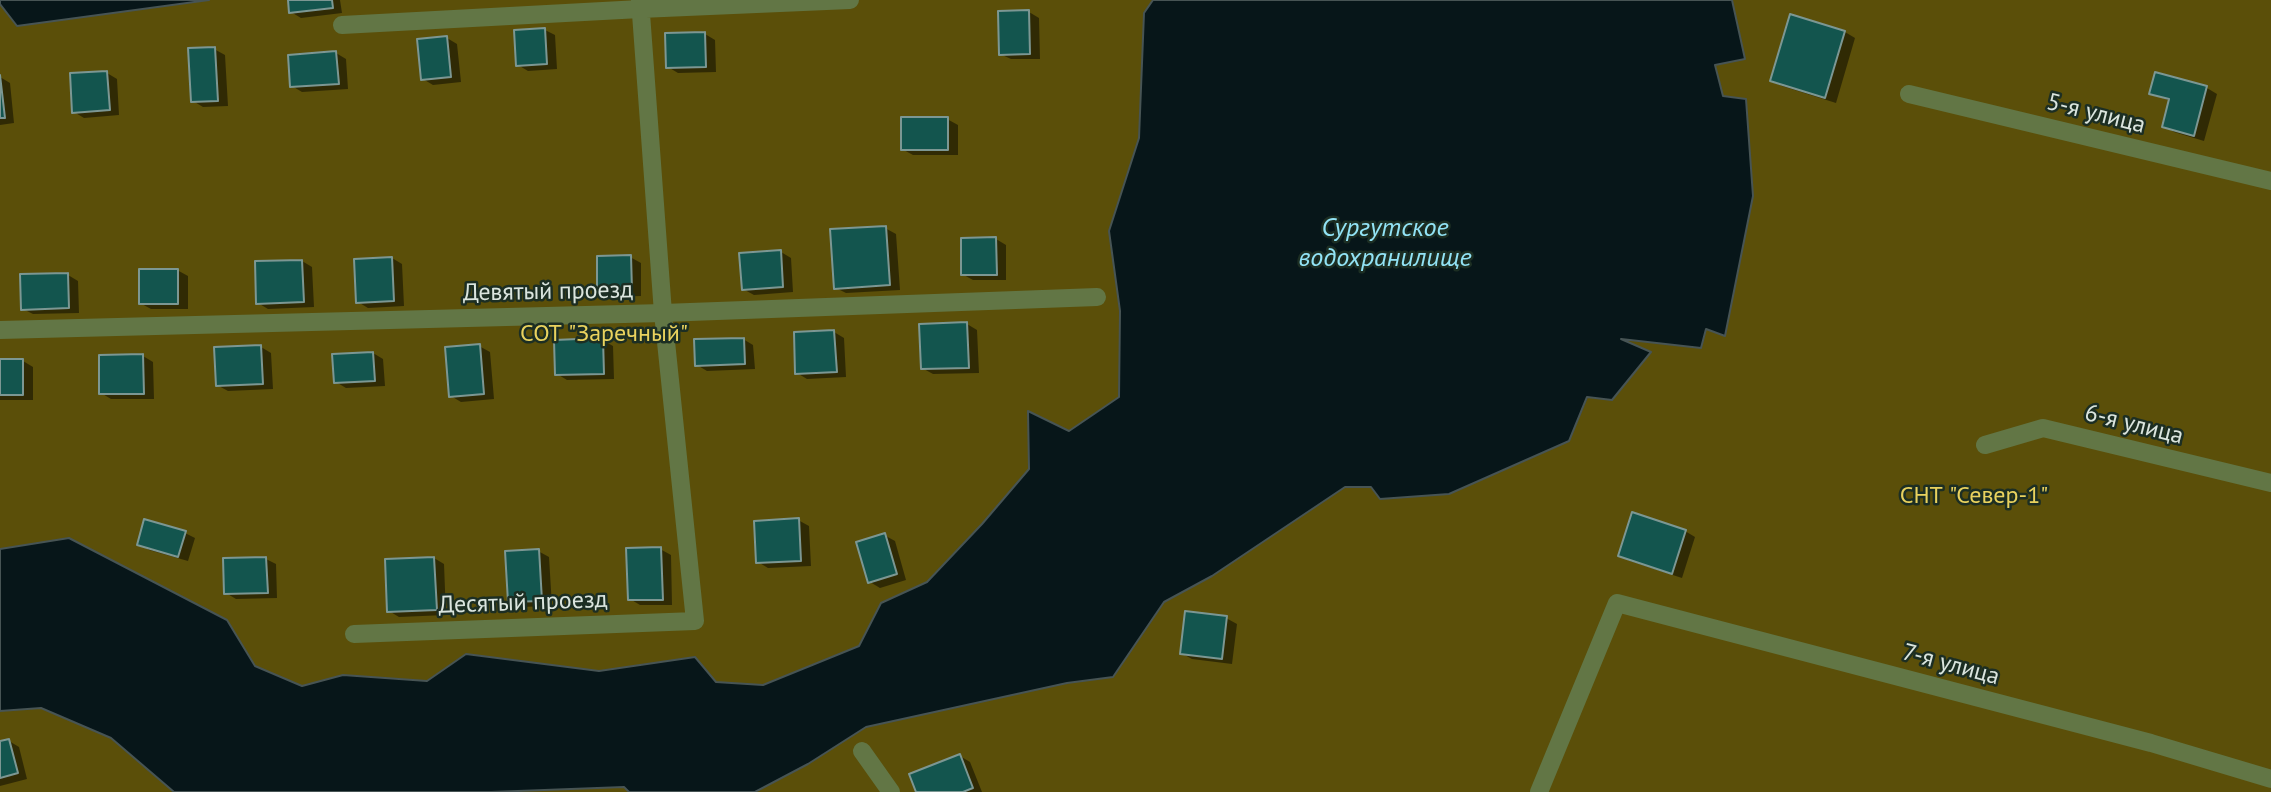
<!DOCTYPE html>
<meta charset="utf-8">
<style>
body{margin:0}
canvas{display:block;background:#1c2e23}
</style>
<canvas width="2271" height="792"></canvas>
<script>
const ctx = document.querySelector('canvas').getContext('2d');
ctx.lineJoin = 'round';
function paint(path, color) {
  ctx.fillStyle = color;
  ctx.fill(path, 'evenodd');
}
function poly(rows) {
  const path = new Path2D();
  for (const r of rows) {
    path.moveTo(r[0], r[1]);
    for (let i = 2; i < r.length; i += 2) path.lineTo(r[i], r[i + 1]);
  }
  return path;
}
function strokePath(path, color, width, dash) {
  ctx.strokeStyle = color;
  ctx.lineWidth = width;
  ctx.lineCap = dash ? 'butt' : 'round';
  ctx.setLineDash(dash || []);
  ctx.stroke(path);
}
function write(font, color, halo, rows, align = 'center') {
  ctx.font = font + ' "PT Sans",sans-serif';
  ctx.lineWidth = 5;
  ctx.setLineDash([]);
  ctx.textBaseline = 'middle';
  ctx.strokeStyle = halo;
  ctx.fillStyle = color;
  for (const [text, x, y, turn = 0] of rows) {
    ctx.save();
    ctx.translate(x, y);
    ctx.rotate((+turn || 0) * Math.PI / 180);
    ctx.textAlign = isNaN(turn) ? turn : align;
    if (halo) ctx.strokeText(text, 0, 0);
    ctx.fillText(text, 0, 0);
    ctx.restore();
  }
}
paint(poly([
 [209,0,1153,0,1144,13,1139,138,1109,231,1120,311,1119,397,1069,431,1028,411,1029,469,982,524,927,582,881,603,859,646,763,685,716,682,694,657,599,671,466,654,427,681,343,675,302,686,255,666,227,620,69,538,0,549,0,4,17,26],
 [1732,0,2271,0,2271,792,755,792,808,764,866,727,1067,683,1113,677,1164,602,1212,576,1345,487,1371,487,1381,499,1449,494,1569,441,1588,397,1612,399,1650,353,1618,339,1701,347,1706,329,1723,97,1715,64,1744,59],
 [41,708,111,738,174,792,0,792,0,711],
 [624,787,629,792,491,792]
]), '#5b4f09');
const water = poly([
 [0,0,209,0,17,26,0,4,0,0],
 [1153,0,1732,0,1745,59,1715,65,1723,96,1746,99,1753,196,1725,336,1706,329,1701,348,1621,339,1651,352,1612,400,1587,397,1569,441,1449,494,1380,499,1371,487,1345,487,1212,576,1164,602,1113,677,1067,683,866,727,808,764,755,792,629,792,624,787,491,792,174,792,111,738,41,708,0,711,0,549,69,538,227,620,255,666,302,686,343,675,427,681,466,654,599,671,695,657,716,682,763,685,859,646,881,603,927,582,982,524,1029,469,1028,411,1069,431,1119,397,1120,311,1109,231,1139,138,1144,13,1153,0]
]);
paint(water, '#071619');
strokePath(water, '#475454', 2);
paint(poly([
 [289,0,340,0,342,13,301,18,291,12],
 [1029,12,1039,18,1040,59,1011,59,1000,54],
 [1791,16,1845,32,1855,38,1836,103,1782,86,1772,81],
 [545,30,555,35,557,69,528,71,518,65],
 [705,34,715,40,716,72,678,73,668,67],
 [447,38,457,44,461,82,433,85,423,79],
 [214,49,225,55,228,106,203,107,193,101],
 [336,53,346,59,348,89,302,92,292,86],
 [107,73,117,79,119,115,84,118,74,112],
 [2156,74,2207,88,2217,94,2204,141,2174,132,2164,126,2170,101,2151,93],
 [0,77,10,83,14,123,0,125],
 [947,119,958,125,958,155,913,155,902,149],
 [885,228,896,234,900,290,846,293,836,288],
 [996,239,1006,245,1006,280,973,280,962,274],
 [781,252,791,258,793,292,754,295,743,289],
 [630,257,641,263,641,296,609,297,599,291],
 [392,258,402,264,404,306,368,308,358,302],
 [302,261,312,267,314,307,268,309,258,303],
 [177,270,188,276,188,309,151,309,140,303],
 [68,275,78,281,79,313,33,314,23,309],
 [967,324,977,330,979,373,933,374,922,368],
 [834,332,844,338,846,377,807,379,797,373],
 [743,339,753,345,755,369,707,371,697,365],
 [602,340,613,346,614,379,567,380,557,374],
 [479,346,490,352,494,399,461,402,451,396],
 [261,347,271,353,273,389,228,391,217,385],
 [373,353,383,359,385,386,346,388,336,382],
 [143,356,153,362,154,399,111,399,101,393],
 [0,361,23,361,33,367,33,400,0,400],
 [798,520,809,526,811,566,768,568,758,562],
 [1685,531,1695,537,1682,578,1630,561,1620,556],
 [185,533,195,538,188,561,149,550,139,544],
 [884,535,895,541,906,580,880,588,870,582],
 [660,549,671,555,672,605,640,605,630,599],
 [538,551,549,557,552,606,520,607,509,601],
 [434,558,444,564,446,615,399,617,389,611],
 [266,559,276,564,277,598,236,599,226,593],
 [1226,618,1237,624,1232,664,1192,659,1181,653],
 [9,741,19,747,27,779,0,786,0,743],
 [960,756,970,762,982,792,918,792]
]), '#0007');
const building = poly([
 [288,0,332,0,333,8,289,13,288,0],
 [1029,10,1030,54,999,55,998,11,1029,10],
 [1790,14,1845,31,1825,98,1770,81,1790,14],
 [545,28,547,64,516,66,514,30,545,28],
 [705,32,706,67,666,68,665,33,705,32],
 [447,36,451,77,421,80,417,39,447,36],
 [215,47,218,101,191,102,188,48,215,47],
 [336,51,339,84,290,87,288,55,336,51],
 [107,71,110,110,72,113,70,73,107,71],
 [2155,72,2207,86,2194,136,2162,127,2169,99,2149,94,2155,72],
 [0,75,5,118,0,118,0,75],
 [901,117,948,117,948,150,901,150,901,117],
 [886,226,890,285,834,289,830,229,886,226],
 [996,237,997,275,961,275,961,238,996,237],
 [781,250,783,287,742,290,739,253,781,250],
 [631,255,632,291,597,292,597,256,631,255],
 [392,257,394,301,356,303,354,259,392,257],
 [302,260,304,302,256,304,255,261,302,260],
 [139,269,178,269,178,304,139,304,139,269],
 [68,273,69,308,21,310,20,274,68,273],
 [967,322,969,368,921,369,919,324,967,322],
 [834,330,837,372,795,374,794,332,834,330],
 [603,338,604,374,555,375,554,340,603,338],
 [744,338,745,364,695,366,694,339,744,338],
 [480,344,484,394,449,397,445,347,480,344],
 [261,345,263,384,216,386,214,347,261,345],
 [373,352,375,381,334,383,332,354,373,352],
 [143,354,144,394,99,394,99,355,143,354],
 [0,359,23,359,23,395,0,395,0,359],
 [1632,512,1686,530,1672,574,1618,556,1632,512],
 [799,518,801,561,756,563,754,521,799,518],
 [144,519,186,531,178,557,137,545,144,519],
 [885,533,897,574,868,583,856,542,885,533],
 [661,547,663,600,628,600,626,548,661,547],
 [539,549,542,601,508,602,505,551,539,549],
 [266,557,268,593,224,594,223,558,266,557],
 [434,557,437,610,387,612,385,559,434,557],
 [1185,611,1227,616,1222,659,1180,654,1185,611],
 [9,739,18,773,0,778,0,741,9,739],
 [960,754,973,788,963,792,916,792,909,774,960,754]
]);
paint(building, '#13554e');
strokePath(building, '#7c9793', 2);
strokePath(poly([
 [342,25,640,9,850,0],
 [1909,94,2271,181],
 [0,330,663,313,1097,297],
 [1985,445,2043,428,2271,483],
 [354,634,695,621,663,313,640,0],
 [862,751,891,792],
 [1539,792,1617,603,2151,743,2271,779]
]), '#627645', 18);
write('24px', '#dbe5de', '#1c2e23', [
 ["5-я улица",2096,114,14],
 ["Девятый проезд",548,292,-1],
 ["6-я улица",2134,425,14],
 ["Десятый проезд",523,603,-2],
 ["7-я улица",1951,665,15]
]);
write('24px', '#e9d25e', '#1c2e23', [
 ["СОТ \"Заречный\"",604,334],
 ["СНТ \"Север-1\"",1974,496]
]);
write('italic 26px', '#92e3f5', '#1c2e23', [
 ["Сургутское",1385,229],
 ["водохранилище",1385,259]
]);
</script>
